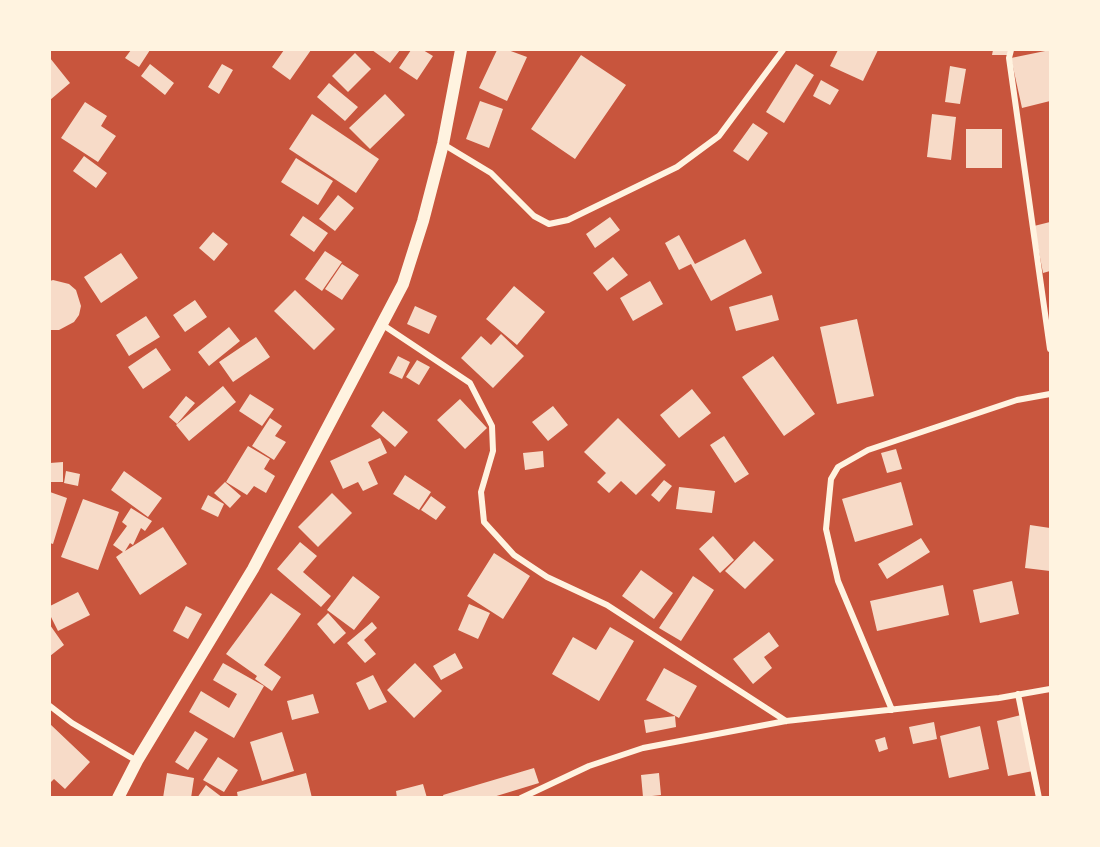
<!DOCTYPE html>
<style>
body{margin:0}
#map{position:relative;width:1100px;height:847px;overflow:hidden;background:#c8553d;font-family:Literata,serif}
canvas{display:block}
.frame{position:absolute;inset:0;border:51px solid #fff3e0;pointer-events:none}
</style>
<div id="map">
<canvas width="1100" height="847"></canvas>
<div class="frame"></div>
</div>
<script>
const ctx = document.querySelector('canvas').getContext('2d');
ctx.lineJoin = 'round';
function paint(path, color) {
  ctx.fillStyle = color;
  ctx.fill(path, 'evenodd');
}
function poly(rows) {
  const path = new Path2D();
  for (const r of rows) {
    path.moveTo(r[0], r[1]);
    for (let i = 2; i < r.length; i += 2) path.lineTo(r[i], r[i + 1]);
  }
  return path;
}
function strokePath(path, color, width, dash) {
  ctx.strokeStyle = color;
  ctx.lineWidth = width;
  ctx.lineCap = dash ? 'butt' : 'round';
  ctx.setLineDash(dash || []);
  ctx.stroke(path);
}
paint(poly([
 [131,50,150,50,139,67,125,58],
 [284,50,311,50,290,80,272,67],
 [372,50,400,50,390,63],
 [411,50,423,50,433,56,417,80,399,68],
 [497,50,508,50,527,57,507,101,479,88],
 [838,50,878,50,863,81,830,66],
 [993,50,1008,50,1008,55,992,55],
 [1050,50,1050,101,1022,108,1011,58],
 [355,53,371,69,348,92,332,76],
 [581,55,626,85,575,159,531,129],
 [50,58,70,83,50,100],
 [150,64,174,83,165,95,141,76],
 [222,64,233,70,219,94,208,87],
 [796,64,814,75,784,123,766,112],
 [950,66,966,69,960,104,945,102],
 [821,80,839,90,830,105,813,96],
 [329,83,358,107,345,121,317,97],
 [385,94,405,115,370,149,349,128],
 [480,101,503,109,489,148,466,139],
 [85,102,107,116,101,126,116,136,98,162,61,138],
 [312,114,379,159,356,193,289,149],
 [932,114,956,117,951,160,927,157],
 [753,123,768,133,748,161,733,151],
 [966,129,1002,129,1002,168,966,168],
 [84,156,107,173,96,188,73,171],
 [296,158,333,181,318,205,281,182],
 [338,195,354,208,335,231,319,219],
 [303,216,328,233,314,252,290,235],
 [610,217,620,230,595,248,586,234],
 [1050,222,1050,271,1043,273,1034,226],
 [213,232,228,244,214,261,199,248],
 [679,235,695,264,745,239,762,273,711,301,691,264,679,270,665,243],
 [325,251,342,262,322,291,305,279],
 [121,253,138,278,101,303,84,277],
 [613,257,628,275,607,291,593,273],
 [342,264,359,275,342,300,325,289],
 [53,280,69,284,76,290,81,306,79,315,74,322,59,330,50,330,50,281],
 [650,281,663,304,633,321,620,298],
 [514,286,545,312,517,345,486,319],
 [295,290,335,329,314,350,274,311],
 [772,295,779,320,736,331,729,307],
 [195,300,207,317,185,332,173,315],
 [415,306,437,316,429,334,407,324],
 [146,316,160,337,129,356,116,335],
 [857,319,874,396,837,404,820,327],
 [229,327,240,341,209,366,198,352],
 [501,334,524,356,493,388,461,358,481,336,491,345],
 [256,337,270,357,233,382,219,362],
 [156,348,171,370,143,389,128,367],
 [398,356,410,362,402,379,389,373],
 [773,356,815,414,784,436,742,377],
 [417,360,430,367,419,385,406,377],
 [223,386,236,402,189,441,176,425],
 [692,389,711,413,679,438,660,415],
 [250,394,274,409,262,426,239,411],
 [186,396,195,403,177,424,169,417],
 [460,399,487,428,465,449,437,420],
 [553,406,568,425,548,441,532,422],
 [383,411,408,432,395,447,371,426],
 [270,418,282,426,275,436,286,442,274,460,252,446],
 [618,418,666,465,636,495,621,481,609,493,597,482,606,473,584,452],
 [724,436,749,474,735,483,710,445],
 [380,438,387,453,368,462,378,484,363,491,358,482,343,489,330,461],
 [248,446,270,459,264,469,275,476,266,493,254,486,247,495,226,482],
 [896,449,902,469,887,473,881,453],
 [543,451,544,467,525,470,523,453],
 [63,462,63,482,50,482,50,463],
 [66,471,80,474,78,486,64,483],
 [124,471,162,498,148,517,111,490],
 [405,475,431,492,419,510,393,494],
 [664,480,672,486,659,502,651,495],
 [225,482,241,496,230,508,214,493],
 [901,482,913,525,855,542,842,499],
 [679,487,715,491,712,513,676,509],
 [50,492,67,498,53,544,50,543],
 [332,493,352,513,318,547,298,527],
 [208,495,224,504,218,517,201,509],
 [431,496,446,507,436,520,421,510],
 [83,499,119,512,98,570,61,557],
 [131,508,152,521,145,531,141,528,133,545,130,543,125,551,163,527,187,564,140,595,116,557,123,552,113,545,127,526,122,522],
 [1030,525,1050,528,1050,571,1025,568],
 [713,536,734,560,720,573,699,549],
 [921,538,930,552,887,579,878,564],
 [754,541,774,560,745,589,725,571],
 [300,542,317,556,303,572,331,596,321,607,277,569],
 [494,553,530,576,503,619,467,596],
 [641,570,673,593,654,619,622,596],
 [353,576,380,597,354,630,327,610],
 [693,576,714,590,681,641,659,628],
 [1012,581,1019,614,980,623,973,590],
 [943,585,949,615,877,631,870,601],
 [78,592,90,615,58,631,50,615,50,606],
 [271,593,301,614,264,665,281,677,272,691,255,679,257,676,226,654],
 [469,604,490,613,478,639,458,630],
 [186,606,202,614,188,639,173,631],
 [328,613,346,633,334,644,317,624],
 [372,622,377,628,364,640,376,654,365,663,347,643],
 [50,625,64,645,50,656],
 [610,627,634,641,599,701,552,674,573,637,596,650],
 [769,632,779,646,764,657,772,668,753,684,733,659],
 [455,653,463,668,441,680,433,666],
 [223,663,264,686,234,738,189,712,201,691,229,708,237,694,213,680],
 [415,663,442,691,414,718,387,690],
 [664,668,697,686,679,718,646,700],
 [373,675,387,702,369,710,356,683],
 [313,694,319,713,292,720,287,701],
 [1021,715,1033,771,1008,776,997,721],
 [675,716,676,727,646,733,644,720],
 [934,722,937,739,913,744,909,727],
 [50,724,90,762,65,789,54,779,50,783],
 [980,726,989,769,949,778,940,736],
 [195,731,208,739,188,770,175,762],
 [282,732,294,771,262,781,250,742],
 [885,737,888,749,879,752,875,740],
 [218,757,238,770,224,792,203,780],
 [534,768,539,783,490,798,444,798,443,795],
 [167,773,194,778,191,798,163,798],
 [306,773,312,798,238,798,237,792],
 [659,773,661,795,643,797,641,775],
 [423,784,427,798,397,798,396,791],
 [206,785,223,798,197,798]
]), '#f7dbc8');
strokePath(poly([
 [1011,50,1009,58,1050,349],
 [443,144,491,173,534,216,549,224,568,220,677,167,719,136,783,50],
 [383,325,470,383,492,426,493,451,481,492,484,522,514,555,547,577,607,605,786,721],
 [1018,694,1039,798],
 [50,706,72,723,137,761],
 [892,710,838,581,826,529,831,479,838,467,868,450,1017,400,1050,394],
 [521,798,589,766,643,748,786,721,999,698,1050,689]
]), '#fff3e0', 6);
strokePath(poly([
 [118,798,137,761,253,569,403,284,423,221,443,144,461,50]
]), '#fff3e0', 12);
</script>
